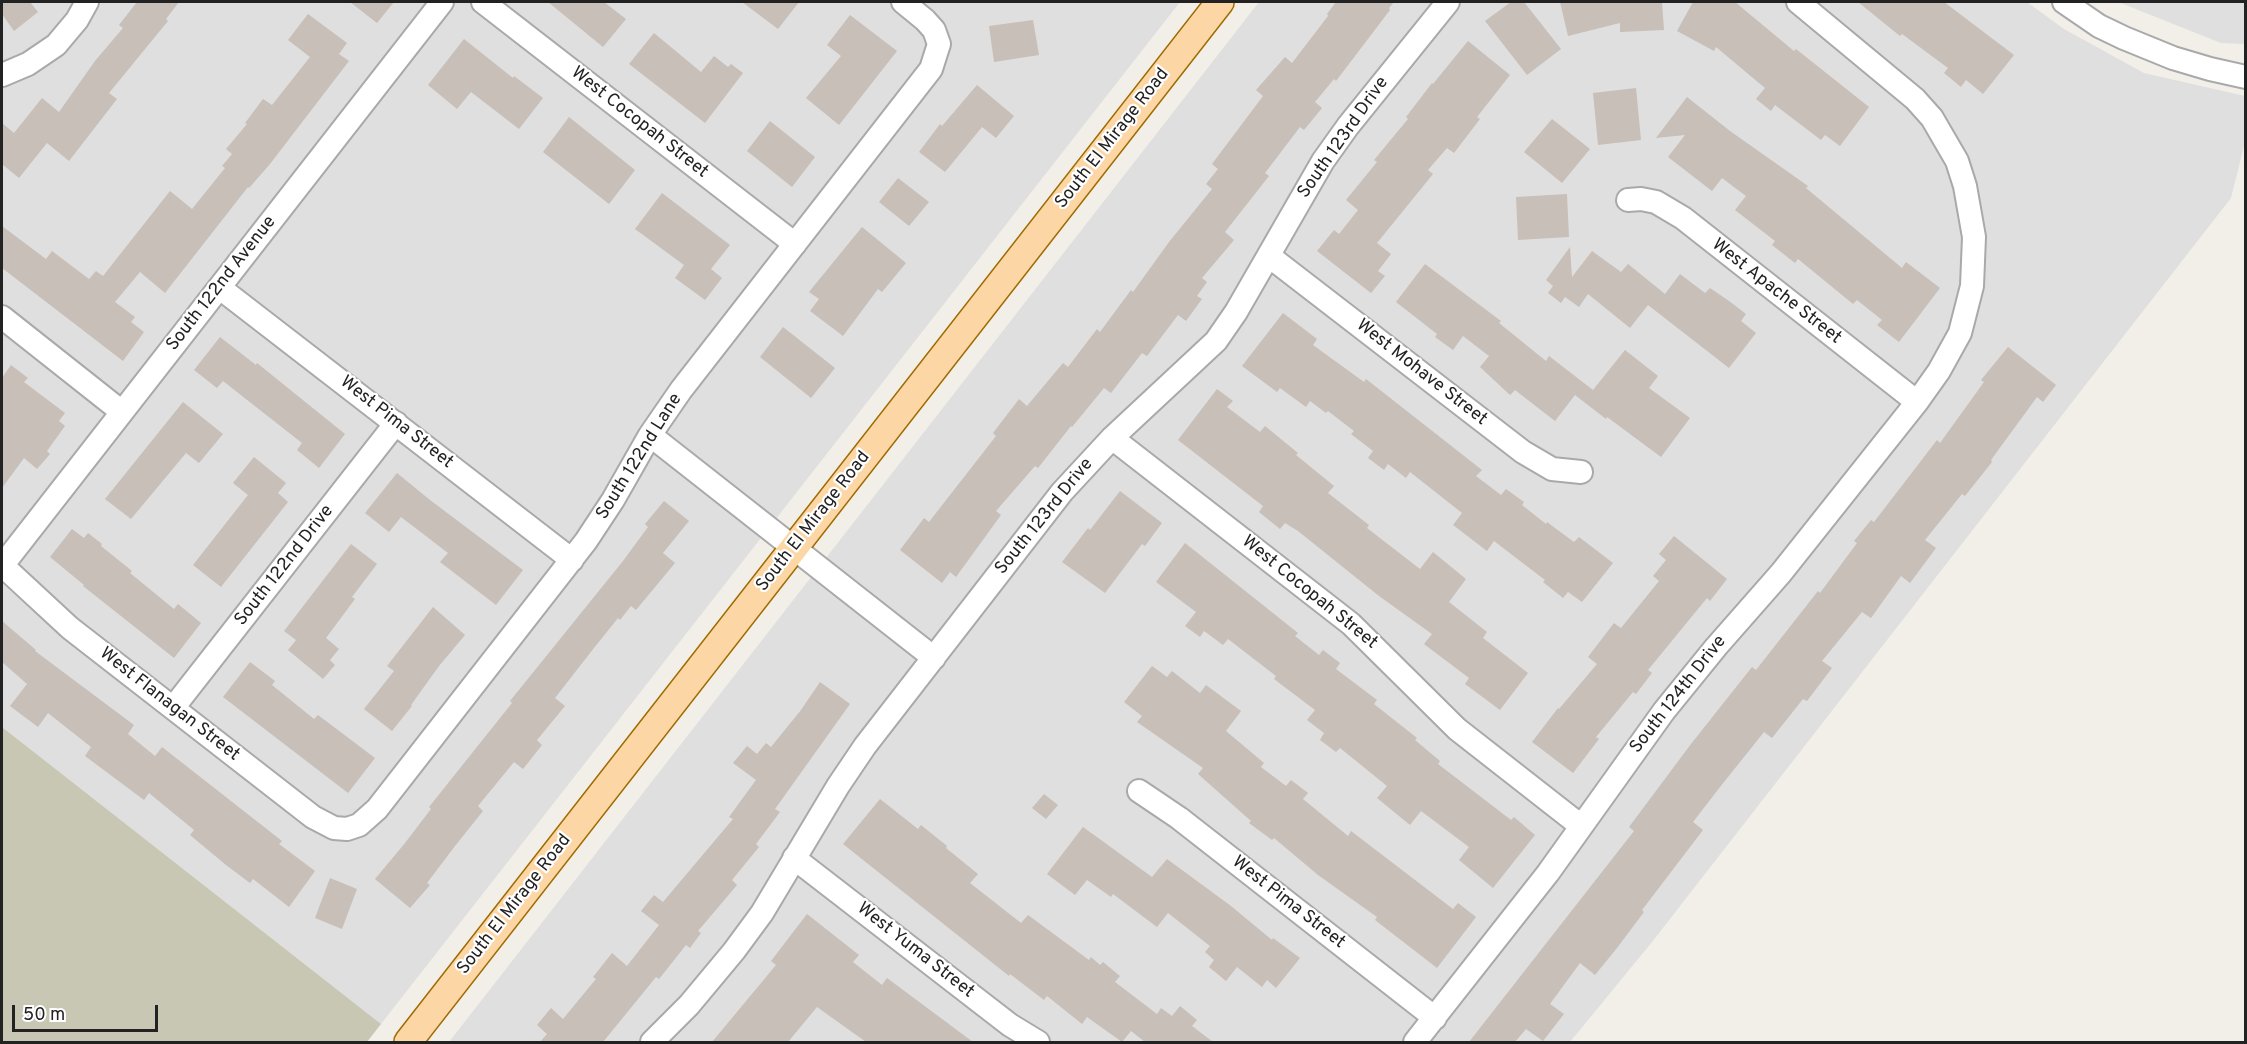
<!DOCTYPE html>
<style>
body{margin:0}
#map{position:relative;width:2247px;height:1044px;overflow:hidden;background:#f2efe9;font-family:Overpass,sans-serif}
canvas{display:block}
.frame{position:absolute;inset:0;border:3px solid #222;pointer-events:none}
.scale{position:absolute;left:12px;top:1005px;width:146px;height:27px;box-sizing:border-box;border:3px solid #222;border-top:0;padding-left:8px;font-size:18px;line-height:21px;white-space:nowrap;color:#222;-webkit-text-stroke:4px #fff;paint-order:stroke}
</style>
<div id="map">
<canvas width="2247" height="1044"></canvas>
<div class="frame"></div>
<div class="scale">50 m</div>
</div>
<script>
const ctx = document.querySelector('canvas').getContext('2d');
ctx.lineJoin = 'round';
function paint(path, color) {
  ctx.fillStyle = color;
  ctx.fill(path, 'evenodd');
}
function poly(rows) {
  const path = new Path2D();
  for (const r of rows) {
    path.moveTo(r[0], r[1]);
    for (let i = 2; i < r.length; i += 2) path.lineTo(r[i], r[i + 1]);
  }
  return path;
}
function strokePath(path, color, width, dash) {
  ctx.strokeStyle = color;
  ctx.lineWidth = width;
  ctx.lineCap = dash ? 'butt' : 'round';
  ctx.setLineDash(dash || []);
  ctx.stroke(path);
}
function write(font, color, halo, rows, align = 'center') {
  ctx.font = font + ' Overpass,sans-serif';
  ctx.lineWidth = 4.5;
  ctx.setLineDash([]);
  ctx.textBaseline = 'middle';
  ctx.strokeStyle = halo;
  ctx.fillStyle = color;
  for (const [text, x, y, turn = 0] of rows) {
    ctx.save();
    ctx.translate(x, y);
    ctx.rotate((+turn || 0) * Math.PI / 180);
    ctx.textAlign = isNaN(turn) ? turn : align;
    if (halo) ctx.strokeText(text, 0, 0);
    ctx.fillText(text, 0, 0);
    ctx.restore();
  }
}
paint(poly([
 [2,2,1180,2,381,1024,2,727],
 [1259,2,2027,2,2064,29,2144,73,2245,96,2245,142,2231,198,1652,942,1570,1042,449,1042],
 [2118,2,2245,2,2245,44,2221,43]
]), '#e0dfdf');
paint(poly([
 [2,727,381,1024,367,1042,2,1042]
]), '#c7c7b4');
paint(poly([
 [2,2,30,2,38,12,14,31,2,14],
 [137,2,179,2,166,19,168,21,109,93,117,99,69,161,47,143,19,178,2,164,2,123,14,133,42,98,59,112,95,61,123,28,119,25],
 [350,2,394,2,377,23],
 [548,2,604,2,626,19,603,47],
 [742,2,799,2,778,29],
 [1336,2,1394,2,1389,8,1390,10,1336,81,1334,79,1315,102,1322,108,1304,130,1300,127,1265,173,1269,176,1225,232,1234,240,1202,278,1207,282,1197,296,1202,299,1186,321,1178,315,1147,356,1142,353,1111,393,1104,388,1072,427,1071,426,1038,468,1035,466,996,511,1001,515,956,577,950,572,942,583,900,550,924,518,929,522,996,436,993,433,1019,399,1027,406,1063,363,1068,367,1097,329,1100,332,1131,290,1133,292,1169,242,1212,189,1206,184,1218,169,1212,164,1263,96,1256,90,1285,57,1292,63,1328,16,1327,14],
 [1511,2,1524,2,1561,49,1527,75,1485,21],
 [1560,2,1662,2,1664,30,1620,32,1620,23,1568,36],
 [1693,2,1735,2,1794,51,1796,49,1869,107,1840,146,1825,135,1821,140,1775,105,1771,111,1756,99,1765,88,1716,47,1714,51,1677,31],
 [1858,2,1944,2,2014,55,1983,94,1966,80,1961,87,1944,73,1948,68,1902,34,1900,36],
 [308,14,347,43,339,54,349,61,270,164,249,188,248,187,165,293,140,272,115,302,135,317,131,322,144,332,123,361,2,268,2,226,46,259,52,251,89,279,96,271,103,276,170,191,192,209,225,168,222,166,232,154,226,149,247,124,245,123,263,99,272,105,310,57,288,40],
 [850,15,897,51,839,125,806,98,841,56,827,45],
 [1033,20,1039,55,994,62,989,26],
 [654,33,701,72,714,56,728,67,731,64,743,73,705,123,629,64],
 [464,39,513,78,514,76,543,98,519,129,471,92,457,109,428,85],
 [1468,41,1510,75,1477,117,1480,119,1454,153,1447,148,1428,170,1433,174,1377,243,1391,254,1378,271,1385,276,1371,293,1317,251,1334,230,1339,234,1358,210,1346,200,1377,162,1374,160,1408,119,1406,117,1432,83,1433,84],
 [977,85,1014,116,996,138,982,127,945,172,919,152,940,124,942,126],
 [1636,88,1641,140,1598,145,1593,93],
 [1687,97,1730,131,1808,186,1806,188,1902,268,1906,262,1940,288,1899,342,1877,325,1882,320,1857,300,1853,304,1798,259,1795,263,1772,245,1775,241,1735,210,1746,196,1722,178,1712,191,1668,157,1685,135,1656,138],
 [569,117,635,170,609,204,543,152],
 [1552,119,1590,149,1562,183,1524,152],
 [770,121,815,157,792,187,747,151],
 [898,178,929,202,909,226,879,202],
 [662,193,730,245,711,269,722,278,705,300,675,278,684,265,635,229],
 [1567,194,1569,237,1518,240,1516,197],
 [862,227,906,263,882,292,878,289,843,336,810,311,819,299,809,292],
 [1570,247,1572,277,1592,251,1621,272,1628,264,1665,294,1680,274,1705,293,1710,288,1729,301,1746,314,1741,321,1756,333,1729,368,1648,305,1630,328,1588,294,1579,307,1565,297,1561,303,1548,293,1553,286,1546,280],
 [1425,264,1501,321,1499,323,1546,361,1549,356,1593,390,1625,350,1658,376,1649,388,1690,418,1661,457,1607,417,1606,419,1575,395,1555,421,1515,390,1510,395,1480,367,1489,356,1463,336,1453,350,1435,337,1437,334,1396,302],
 [1283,313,1317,339,1313,345,1364,382,1366,379,1482,470,1476,476,1501,495,1506,489,1524,502,1522,505,1546,524,1547,522,1574,542,1579,537,1613,563,1582,602,1568,592,1563,598,1543,582,1545,580,1494,541,1487,551,1453,525,1462,513,1410,472,1406,478,1388,464,1384,470,1368,458,1373,451,1351,434,1354,431,1328,411,1326,413,1310,401,1306,407,1280,388,1277,392,1242,366],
 [783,327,835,368,811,398,760,357],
 [220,337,256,365,257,363,345,434,319,468,297,450,302,443,223,381,217,388,194,370],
 [2008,347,2056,385,2043,402,2037,397,1991,460,1992,462,1965,496,1962,494,1925,540,1936,548,1910,583,1901,576,1871,618,1862,612,1822,661,1832,668,1807,701,1803,699,1772,738,1764,732,1720,787,1693,822,1703,830,1642,910,1644,912,1617,948,1595,975,1580,963,1550,1004,1564,1014,1543,1041,1526,1029,1515,1042,1469,1042,1634,831,1629,827,1691,744,1752,667,1756,670,1818,591,1820,593,1857,543,1854,541,1871,520,1874,522,1937,440,1940,443,1984,382,1981,380],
 [11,365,28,378,24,382,65,413,59,421,65,426,47,451,50,454,37,469,24,458,2,488,2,378],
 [1217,389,1233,401,1227,407,1260,432,1265,426,1298,453,1296,455,1334,486,1328,493,1369,525,1367,528,1420,569,1433,552,1466,579,1449,602,1487,632,1483,638,1528,673,1500,710,1465,684,1469,678,1424,644,1432,634,1379,596,1298,531,1285,523,1280,529,1259,512,1263,506,1178,440],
 [183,402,223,434,199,463,186,453,131,519,105,499],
 [254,457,286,483,278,493,288,502,221,587,193,565,248,495,233,483],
 [397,473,430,500,523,570,496,605,440,562,448,553,401,517,389,532,365,513],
 [1120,491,1162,523,1145,546,1142,544,1105,593,1062,562,1088,528,1090,530],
 [664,501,689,521,663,553,675,563,636,610,631,606,620,620,618,618,590,653,555,698,565,706,537,740,542,745,523,769,514,762,478,806,483,811,455,846,427,883,430,885,410,908,375,879,405,843,431,809,429,807,512,703,510,701,623,561,648,527,645,524],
 [72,529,84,538,88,533,102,544,101,546,132,571,130,573,174,609,178,604,201,623,174,658,83,586,84,585,50,557],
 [1674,536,1727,579,1710,601,1707,598,1648,670,1652,673,1636,694,1633,692,1596,737,1599,739,1573,773,1532,742,1558,708,1559,709,1597,664,1588,657,1614,623,1621,628,1659,581,1653,576,1666,560,1659,554],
 [1185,543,1298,633,1295,636,1319,655,1323,650,1340,663,1336,669,1377,700,1374,704,1417,738,1415,740,1440,761,1438,764,1511,820,1514,817,1535,835,1493,888,1459,860,1469,847,1421,811,1410,825,1377,798,1387,786,1340,748,1336,752,1320,740,1324,733,1307,720,1315,710,1274,679,1276,676,1228,639,1223,645,1204,631,1200,637,1185,626,1196,612,1156,582],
 [351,544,377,564,352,597,355,599,326,638,339,649,330,660,335,665,323,679,288,650,296,640,284,631],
 [433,607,465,635,439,666,411,705,412,706,392,731,364,709,394,671,387,666],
 [2,621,36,650,35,651,134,725,128,734,155,756,162,747,282,841,279,844,315,871,289,907,253,879,250,883,226,865,190,835,194,830,149,793,144,800,85,756,91,747,48,713,38,727,10,706,27,684,2,662],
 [250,662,275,681,272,685,314,719,318,715,375,758,348,793,223,697],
 [1152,666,1167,677,1172,671,1200,693,1206,685,1241,711,1226,731,1264,763,1261,767,1286,786,1291,780,1308,793,1303,799,1348,836,1351,831,1453,909,1458,903,1476,917,1437,968,1375,920,1377,917,1318,875,1274,838,1272,840,1249,823,1251,821,1198,774,1203,768,1137,722,1142,716,1124,702],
 [820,682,850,704,775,809,780,812,756,844,759,847,732,880,737,885,698,931,701,933,690,948,686,945,659,979,656,977,603,1042,540,1042,547,1034,537,1025,551,1008,563,1019,596,979,593,977,612,953,627,966,659,925,641,911,654,895,663,902,733,819,729,817,756,780,733,763,747,746,757,754,766,743,771,747,801,710],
 [1044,794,1058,805,1046,819,1032,808],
 [880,799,918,829,921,825,947,846,946,848,978,874,970,883,1021,923,1028,915,1089,960,1091,957,1100,965,1103,962,1120,976,1115,982,1157,1014,1161,1008,1172,1016,1180,1006,1197,1020,1192,1026,1213,1042,1145,1042,1131,1031,1122,1042,1087,1017,1082,1024,1047,996,1044,1000,1010,974,1009,976,843,844],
 [1083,827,1152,877,1167,859,1231,906,1272,940,1273,938,1300,958,1276,988,1267,980,1262,987,1237,967,1226,981,1209,967,1214,960,1205,952,1210,946,1168,913,1157,927,1113,894,1111,897,1087,880,1075,895,1047,874],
 [330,878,357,889,342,929,315,918],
 [807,914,859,955,853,962,882,985,887,978,973,1042,866,1042,817,1007,788,1042,712,1042,776,965,771,961]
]), '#c7bfb8');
const minor = poly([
 [483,2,795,244],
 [2064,2,2099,26,2124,38,2173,58,2210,69,2246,77],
 [2,75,28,64,56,45,77,20,87,2],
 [1628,200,1641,199,1656,202,1683,218,1917,402],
 [1269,256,1523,452,1552,469,1581,472],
 [220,288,572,560],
 [2,317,122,412],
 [650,435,934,658],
 [1112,438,1351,624,1457,729,1581,826],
 [2,565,70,628,313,817,334,828,347,829,359,825,377,809,586,541,613,500,650,435,681,390,931,69,939,44,934,30,925,20,903,2],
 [2,566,442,2],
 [173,708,396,423],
 [1139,791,1179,818,1435,1018],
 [794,858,1010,1025,1038,1042],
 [652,1042,689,1005,734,951,762,913,838,786,865,746,1062,492,1112,438,1216,341,1236,312,1323,161,1348,126,1448,2],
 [1415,1042,1548,873,1664,711,1716,647,1781,573,1917,402,1939,371,1960,333,1972,286,1974,237,1965,186,1957,161,1932,118,1915,99,1798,2]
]);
const major = poly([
 [408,1042,1220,2]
]);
strokePath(minor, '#a9a9a9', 26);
strokePath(major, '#a06b00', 30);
strokePath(minor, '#fff', 22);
strokePath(major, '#fcd6a4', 27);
write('18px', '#222', '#fff', [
 ["West Cocopah Street",639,123,38],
 ["South 123rd Drive",1344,138,-55],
 ["South El Mirage Road",1113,139,-52],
 ["South 122nd Avenue",222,284,-52],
 ["West Apache Street",1776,292,38],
 ["West Mohave Street",1421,373,38],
 ["West Pima Street",396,423,38],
 ["South 122nd Lane",640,457,-58],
 ["South 123rd Drive",1045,517,-51],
 ["South El Mirage Road",814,522,-52],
 ["South 122nd Drive",285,566,-52],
 ["West Cocopah Street",1309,593,39],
 ["South 124th Drive",1679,695,-52],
 ["West Flanagan Street",169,705,38],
 ["West Pima Street",1288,903,38],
 ["South El Mirage Road",515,905,-52],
 ["West Yuma Street",915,951,38]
]);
</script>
